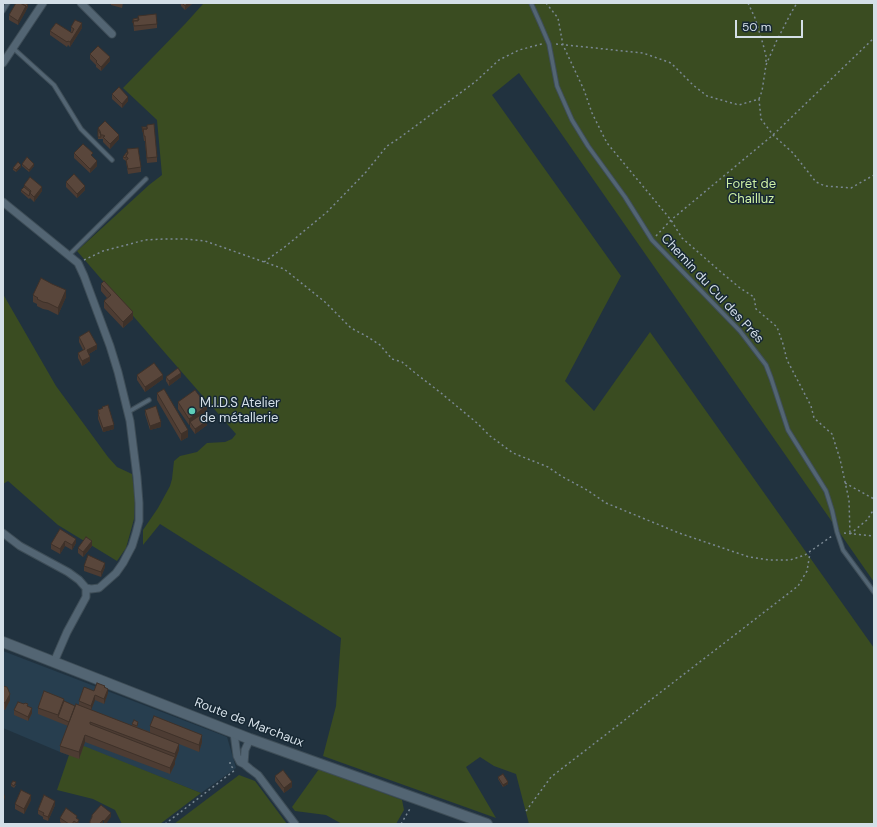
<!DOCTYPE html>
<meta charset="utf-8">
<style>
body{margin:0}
#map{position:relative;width:877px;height:827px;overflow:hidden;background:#21323f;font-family:"DM Sans",sans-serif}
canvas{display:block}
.frame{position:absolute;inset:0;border:4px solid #d4dfe7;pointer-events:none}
.scale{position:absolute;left:735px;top:20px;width:68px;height:18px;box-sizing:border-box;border:2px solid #d4dfe7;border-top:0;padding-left:5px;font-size:12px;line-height:14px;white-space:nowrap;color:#d4dfe7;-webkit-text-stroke:3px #172834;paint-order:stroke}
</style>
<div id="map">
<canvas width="877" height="827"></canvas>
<div class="frame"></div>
<div class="scale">50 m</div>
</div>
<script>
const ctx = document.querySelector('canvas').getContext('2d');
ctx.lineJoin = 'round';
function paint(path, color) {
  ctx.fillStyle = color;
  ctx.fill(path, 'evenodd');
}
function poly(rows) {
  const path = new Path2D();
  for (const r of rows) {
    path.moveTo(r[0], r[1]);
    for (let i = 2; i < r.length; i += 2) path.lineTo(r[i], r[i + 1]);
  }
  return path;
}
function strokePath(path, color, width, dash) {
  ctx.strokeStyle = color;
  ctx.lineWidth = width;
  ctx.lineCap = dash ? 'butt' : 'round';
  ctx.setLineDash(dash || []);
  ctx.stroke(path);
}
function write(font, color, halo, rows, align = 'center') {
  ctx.font = font + ' "DM Sans",sans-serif';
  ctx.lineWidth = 3;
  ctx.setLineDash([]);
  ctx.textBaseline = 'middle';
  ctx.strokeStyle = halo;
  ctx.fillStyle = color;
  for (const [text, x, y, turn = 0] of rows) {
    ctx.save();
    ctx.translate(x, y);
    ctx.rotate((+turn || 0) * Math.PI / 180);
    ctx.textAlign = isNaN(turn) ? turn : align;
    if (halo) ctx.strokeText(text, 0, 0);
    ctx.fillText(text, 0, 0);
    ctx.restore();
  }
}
paint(poly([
 [3,651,227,737,236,768,201,793,84,747,79,759,60,752,3,728]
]), '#273e4f');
paint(poly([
 [203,3,874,3,874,582,519,73,492,95,621,276,565,381,594,411,650,332,874,648,874,824,529,824,516,774,494,766,480,757,466,767,496,818,323,756,336,706,341,638,160,524,143,545,143,530,158,508,170,486,172,479,174,461,180,456,197,452,207,443,225,442,232,439,236,434,166,354,77,251,149,185,162,175,157,120,123,88,185,24,203,4],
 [3,294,56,386,108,457,117,467,132,474,135,498,134,519,126,548,117,561,58,525,8,481,3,484],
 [84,746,201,793,160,824,122,824,115,810,93,799,57,790,69,755],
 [319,769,402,800,404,810,396,824,342,824,326,815,295,811,292,807],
 [239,775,255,781,287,824,174,824]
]), '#3a4c21');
const service = poly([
 [531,3,540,23,549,44,557,86,572,120,588,146,625,197,652,240,740,331,766,365,771,378,788,430,826,491,832,510,837,532,843,550,874,592],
 [3,11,8,3],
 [13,48,54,85,81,129,112,160],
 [69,255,146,179],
 [128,412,149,400]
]);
const minor = poly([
 [81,3,112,34],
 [3,63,43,3],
 [3,202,78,263,84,276,110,346,118,372,130,421,137,477,139,503,139,521,136,533,132,546,123,563,116,573,99,588,91,589,86,588],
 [3,533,20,546,68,572,79,580,86,588,86,597,67,632,54,662],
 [234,733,237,756,240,762,244,764,250,769,258,775,295,824],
 [244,764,245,750,250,739]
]);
const secondary = poly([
 [3,642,250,739,487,824]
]);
strokePath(service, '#3e4d57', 5.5);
strokePath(minor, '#3e4d57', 9);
strokePath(secondary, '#3e4d57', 12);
strokePath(poly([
 [546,3,558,18,563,45,584,90,592,113,607,143,671,220,682,238,722,273,740,288,754,297,756,309,777,327,783,344,787,360,811,406,814,418,832,434,840,459,849,500,850,534],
 [748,3,755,18,763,44,766,56,766,63],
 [556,44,643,53,671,63,693,85,707,96,739,105,759,99,761,119,773,135,793,153,816,182,825,186,851,188,874,175],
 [759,99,762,91,766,65,776,42,791,13,797,3],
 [656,236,671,220,773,135,874,38],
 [84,260,103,251,145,240,164,239,186,239,205,241,284,269,325,302,351,328,368,337,380,345,392,359,402,362,414,372,441,393,477,423,490,436,513,453,548,467,561,476,587,490,606,503,679,533,749,557,769,560,790,560,805,555,832,536],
 [264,262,286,246,327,212,366,172,387,146,398,139,475,82,499,60,519,50,542,44],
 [845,483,874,499],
 [844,533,874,536],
 [850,534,867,520,874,509],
 [230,762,230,765,235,770],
 [526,811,551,777,798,586,807,571,810,553],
 [165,824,235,770],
 [401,824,411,807]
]), '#7a8893', 1.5, [2, 3]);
strokePath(service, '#536573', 3.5);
strokePath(minor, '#536573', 7);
strokePath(secondary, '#536573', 10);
paint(poly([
 [111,3,123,3,122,8,111,5],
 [180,3,193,3,185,10,181,6,181,5],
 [28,7,18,25,9,20,9,15],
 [133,19,157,24,157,28,134,31],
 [71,27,82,28,70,47,68,45,67,47,50,35,50,31,71,32],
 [90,54,110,61,101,71,96,67,96,65,90,59],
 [112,94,128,101,122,108,112,99],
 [142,127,157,157,157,162,147,163,145,141,144,141],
 [98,128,119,139,110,149,103,142,103,139,98,139],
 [127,152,141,167,141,172,128,174,126,161,123,159,123,157],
 [74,153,93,157,97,166,90,173,74,158],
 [22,164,34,166,29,172,22,166],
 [21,167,16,172,13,170,13,168],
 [66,182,85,190,77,198,66,187],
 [24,185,42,191,34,202,30,198,29,199,21,192,21,190,24,187],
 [101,284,133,319,123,328,104,308,104,301,107,298,101,291],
 [33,295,66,297,58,315,48,310,43,309,37,306,37,304,33,302],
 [79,337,97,349,89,354,90,361,82,366,78,358,78,353,83,350,79,342],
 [137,375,163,379,145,392,137,380],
 [166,377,181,377,169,386,166,381],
 [157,393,188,437,181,441,157,400],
 [178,402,207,413,203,416,207,425,195,434,190,427,190,425,189,425,178,409],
 [98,410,114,429,103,432,98,419],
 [145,410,161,427,150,430,145,414],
 [60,529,76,543,72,550,65,546,60,554,51,549,51,544],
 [92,546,83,557,78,553,78,548],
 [84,566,105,567,101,577,84,571],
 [3,686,10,700,5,710,3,709],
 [105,687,108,693,104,704,95,700,91,710,132,726,132,724,138,724,137,727,150,732,150,726,202,742,199,752,179,744,179,750,175,761,175,764,170,774,85,742,79,759,60,752,60,746,68,726,38,714,38,708,64,701,75,706,79,705,79,701,94,691],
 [28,706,32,713,28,721,14,715,14,710],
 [275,776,292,787,284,793,275,781],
 [498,777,508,784,503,787,498,779],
 [11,784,16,785,14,788,11,786],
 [31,800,24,814,15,809,15,804],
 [55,805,48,821,43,819,43,817,38,814,38,810],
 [60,818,77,819,79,824,62,824,60,822]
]), '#4d3c33');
paint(poly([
 [188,3,193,3,185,10,185,6],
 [28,5,28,7,26,10,26,11,18,25,18,21,26,6],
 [82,23,82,28,70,47,70,42],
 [110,57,110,61,101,71,101,67],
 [128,97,128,101,122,108,122,104],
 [119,135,119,139,110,149,110,144],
 [97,161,97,166,90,173,90,169],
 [34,164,34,166,29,172,29,170],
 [21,165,21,167,16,172,16,170],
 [85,186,85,190,77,198,77,194],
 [42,187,42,191,34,202,34,197],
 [66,290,66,297,58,315,58,308],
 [133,312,133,319,123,328,123,322],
 [97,345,97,349,87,355,87,350],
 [90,357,90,361,82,366,82,361],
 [181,373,181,377,169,386,169,381],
 [163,375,163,379,145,392,145,387],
 [207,406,207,413,192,424,190,422,190,425,189,425,189,419],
 [207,421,207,425,195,434,195,429],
 [161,422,161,427,150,430,150,426],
 [114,425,114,429,103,432,103,428],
 [188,430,188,437,181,441,181,434],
 [76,539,76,543,72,550,72,545],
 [65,541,65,546,60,554,60,549],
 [92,541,92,546,83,557,83,552],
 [105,563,105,567,101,577,101,572],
 [108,689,108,693,104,704,104,699],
 [10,694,10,700,5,710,5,703],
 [95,695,95,700,91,710,91,706],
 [32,708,32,713,28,721,28,717],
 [85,735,85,742,79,759,79,752],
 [202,735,202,742,199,752,199,745],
 [179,744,179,750,175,761,175,754],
 [175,757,175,764,170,774,170,768],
 [292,782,292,787,284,793,284,788],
 [508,782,508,784,503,787,503,785],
 [5,794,5,798,3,802,3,798],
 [31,795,31,800,24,814,24,809],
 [55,801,55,805,48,821,48,817],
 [111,813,111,817,106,824,104,824,104,821],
 [103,820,103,824,99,824]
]), '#3e3129');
const building = poly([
 [16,3,20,3,26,6,18,21,9,15,16,3],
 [20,3,25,3,28,5,26,7,26,6,20,3],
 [182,3,188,3,185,6,182,3],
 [156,14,157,24,134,26,133,21,139,20,138,16,156,14],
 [138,18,138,21,133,21,133,23,133,19,138,18],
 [75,20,82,23,70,42,68,41,67,42,50,31,56,23,72,33,74,29,71,27,75,20],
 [98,46,110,57,101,67,96,62,97,61,90,54,98,46],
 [119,87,128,97,122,104,112,94,119,87],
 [105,121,119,135,110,144,103,137,105,136,103,135,101,135,100,131,98,128,105,121],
 [154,124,157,157,147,158,145,136,144,136,143,129,147,129,147,125,154,124],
 [142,127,147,127,147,129,143,129,143,132,142,127],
 [98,130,100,133,101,137,98,137,98,130],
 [83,144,93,153,91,155,97,161,90,169,74,153,83,144],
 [138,148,141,167,128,169,126,160,128,159,128,158,126,156,128,153,127,149,138,148],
 [127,152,128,153,126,156,126,158,123,157,127,152],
 [27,157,34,164,29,170,22,164,27,157],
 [18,162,21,165,16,170,13,168,18,162],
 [74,174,85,186,77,194,66,182,74,174],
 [30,177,42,187,34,197,30,193,31,191,24,185,30,177],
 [24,187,30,192,29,196,21,190,24,187],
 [41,278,52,284,66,290,58,308,48,303,43,302,37,299,38,298,33,295,41,278],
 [104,281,133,312,123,322,104,301,111,295,101,284,104,281],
 [89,331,97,345,87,350,90,357,82,361,78,353,85,349,79,337,89,331],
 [154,363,163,375,145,387,137,375,154,363],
 [178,368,181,373,169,381,166,377,178,368],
 [164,389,188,430,181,434,157,393,164,389],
 [195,390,207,406,189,419,178,402,195,390],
 [108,405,114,425,103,428,98,414,99,414,98,410,103,408,102,407,108,405],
 [156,406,161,422,150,426,145,410,156,406],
 [202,414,207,421,195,429,190,422,202,414],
 [60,529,76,539,72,545,65,541,60,549,51,544,60,529],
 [86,537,92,541,83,552,78,548,86,537],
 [88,555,105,563,101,572,84,566,88,555],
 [97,683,105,686,104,687,108,689,104,699,95,695,91,706,79,701,84,687,94,691,97,683],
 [3,686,7,687,10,694,5,703,3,702,3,686],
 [44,691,64,699,58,715,38,708,44,691],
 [64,701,75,706,69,722,58,717,64,701],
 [18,702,24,704,25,703,28,704,27,706,32,708,28,717,14,710,18,702],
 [76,704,179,744,175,754,90,722,90,724,175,757,170,768,85,735,79,752,60,746,76,704],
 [154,716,202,735,199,745,150,726,154,716],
 [134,720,138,722,137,726,132,724,134,720],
 [283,770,292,782,284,788,275,776,283,770],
 [503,774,508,782,503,785,498,777,503,774],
 [13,781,16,782,14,786,11,784,13,781],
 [21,790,31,795,24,809,15,804,21,790],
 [44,795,55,801,48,817,43,815,44,813,38,810,44,795],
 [101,805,111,813,104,821,103,820,99,824,90,824,90,821,92,817,92,815,101,805],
 [66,808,77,816,76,818,79,820,77,823,74,821,72,824,69,824,60,818,66,808]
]);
paint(building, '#59463b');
strokePath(building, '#3e3129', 1);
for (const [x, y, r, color] of [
 [192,411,4,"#5dceb9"]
]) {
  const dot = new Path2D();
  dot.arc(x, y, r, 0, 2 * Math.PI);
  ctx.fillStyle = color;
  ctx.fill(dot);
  strokePath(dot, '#172834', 1.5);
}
write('13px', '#cef0a4', '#172834', [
 ["Forêt de",751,185],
 ["Chailluz",751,200]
]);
write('13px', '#d4dfe7', '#172834', [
 ["Chemin du Cul des Prés",712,289,47],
 ["Route de Marchaux",249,723,21]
]);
write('13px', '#d4dfe7', '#172834', [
 ["M.I.D.S Atelier",200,404],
 ["de métallerie",200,419]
], 'left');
</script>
